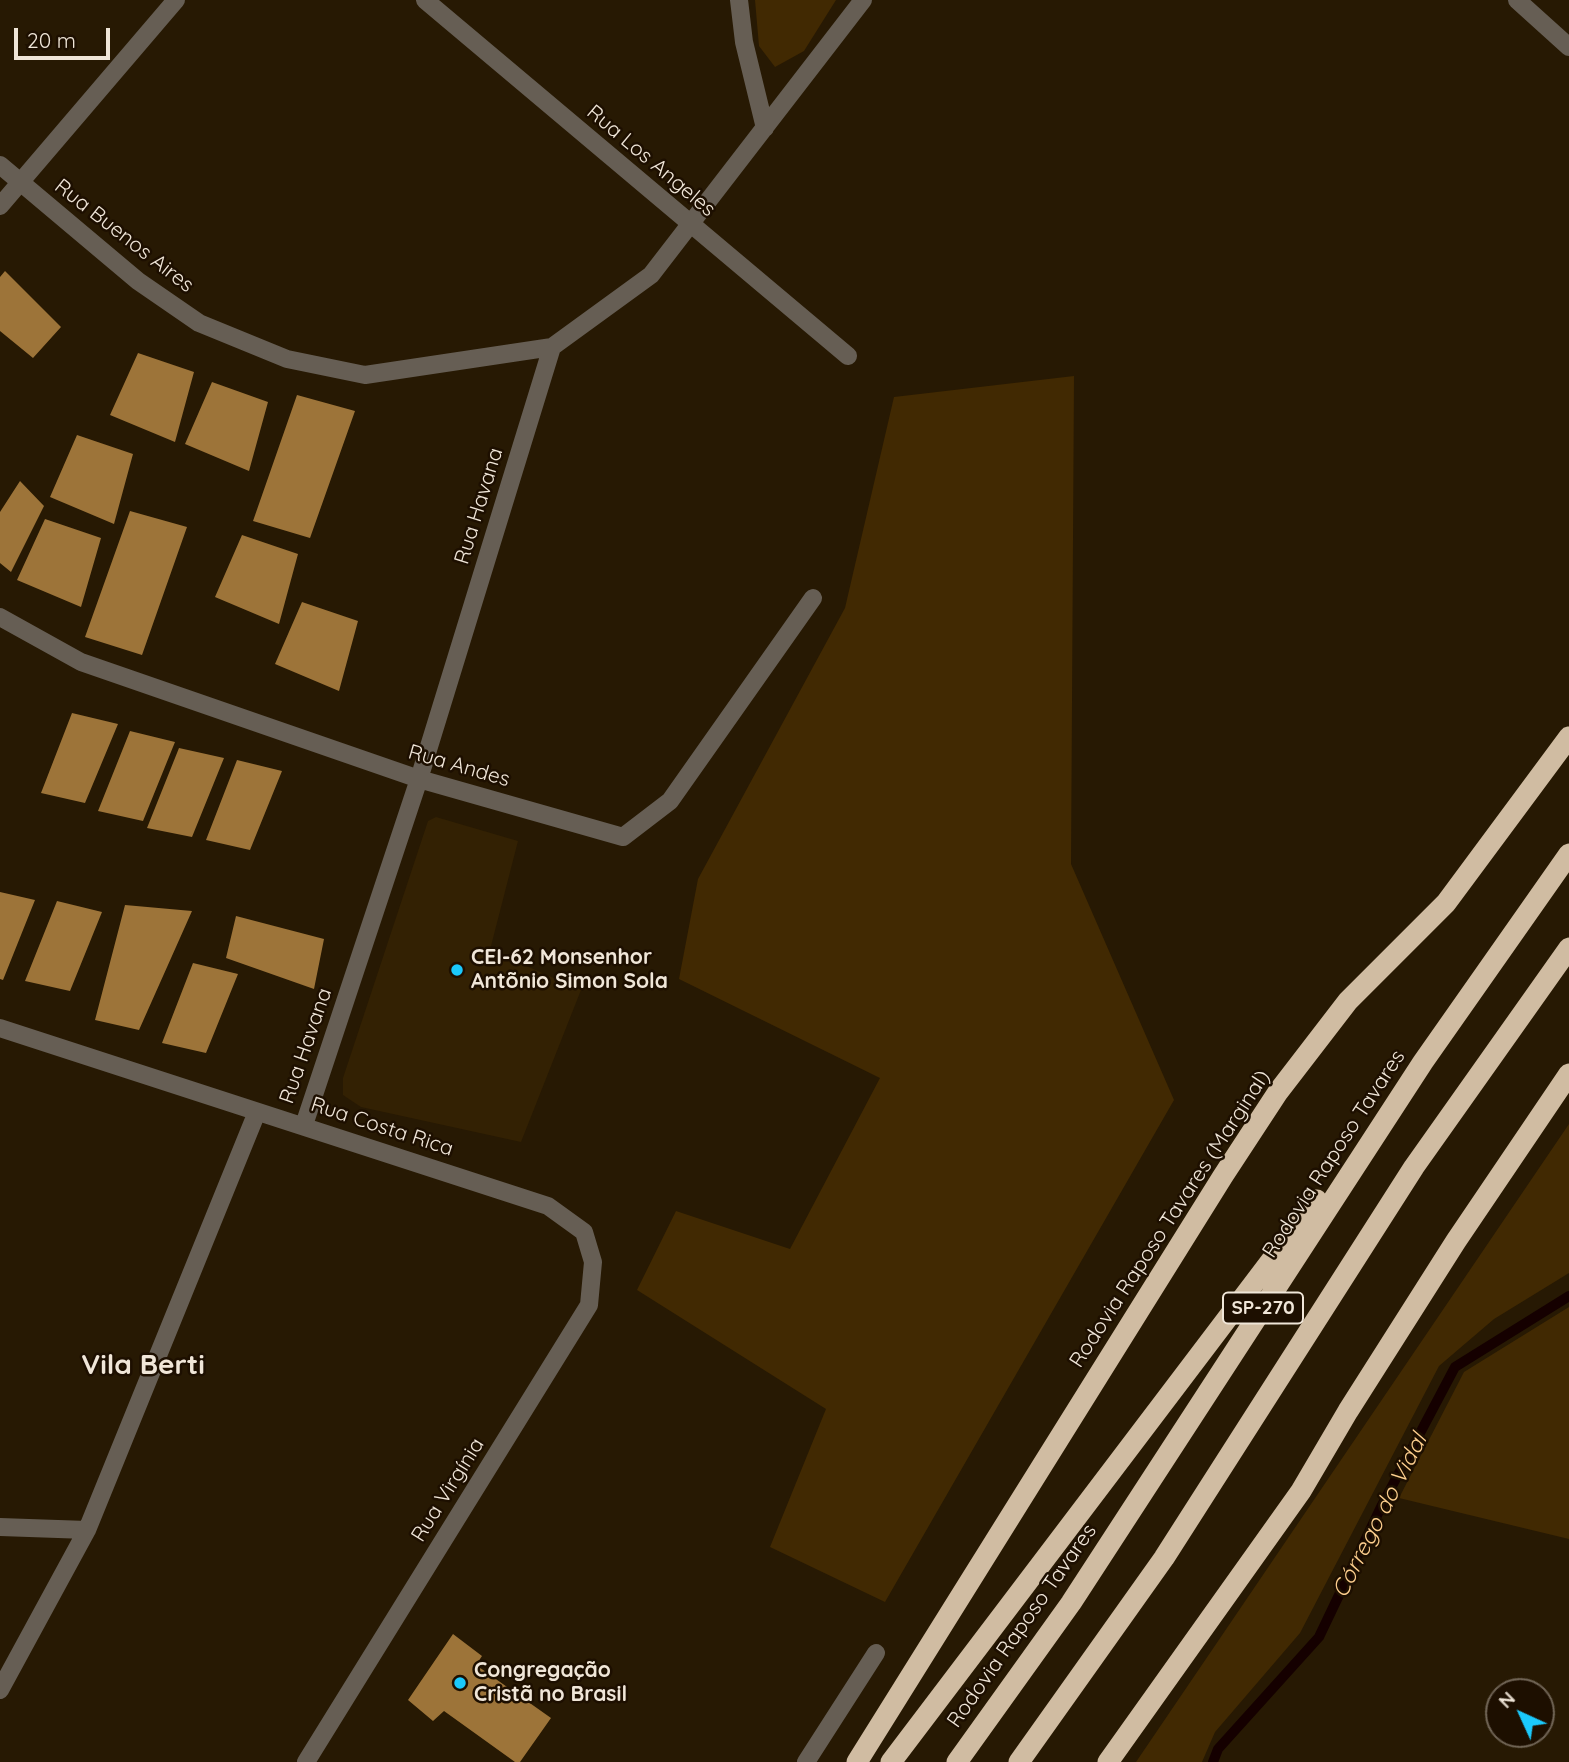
<!DOCTYPE html>
<meta charset="utf-8">
<style>
body{margin:0}
#map{position:relative;width:1569px;height:1762px;overflow:hidden;background:#271903;font-family:Quicksand,sans-serif}
canvas{display:block}
.north{position:absolute;left:1485px;top:1678px;width:70px;height:70px;box-sizing:border-box;background:#1d0f00;border:2px solid #716556;border-radius:50%;rotate:315deg;font-size:19px;font-weight:700;line-height:28px;text-align:center;color:#f0e6d8}
.north::after{content:'';display:block;margin:auto;width:24px;height:32px;background:#1bc9fc;clip-path:polygon(50% 0,100% 100%,50% 72%,0 100%)}
.scale{position:absolute;left:14px;top:28px;width:96px;height:32px;box-sizing:border-box;border:4px solid #f0e6d8;border-top:0;padding-left:9px;font-size:21px;line-height:24px;white-space:nowrap;color:#f0e6d8;-webkit-text-stroke:5px #1d0f00;paint-order:stroke}
</style>
<div id="map">
<canvas width="1569" height="1762"></canvas>
<div class="north">N</div>
<div class="scale">20 m</div>
</div>
<script>
const ctx = document.querySelector('canvas').getContext('2d');
ctx.lineJoin = 'round';
function paint(path, color) {
  ctx.fillStyle = color;
  ctx.fill(path, 'evenodd');
}
function poly(rows) {
  const path = new Path2D();
  for (const r of rows) {
    path.moveTo(r[0], r[1]);
    for (let i = 2; i < r.length; i += 2) path.lineTo(r[i], r[i + 1]);
  }
  return path;
}
function strokePath(path, color, width, dash) {
  ctx.strokeStyle = color;
  ctx.lineWidth = width;
  ctx.lineCap = dash ? 'butt' : 'round';
  ctx.setLineDash(dash || []);
  ctx.stroke(path);
}
function write(font, color, halo, rows, align = 'center') {
  ctx.font = font + ' Quicksand,sans-serif';
  ctx.lineWidth = 5;
  ctx.setLineDash([]);
  ctx.textBaseline = 'middle';
  ctx.strokeStyle = halo;
  ctx.fillStyle = color;
  for (const [text, x, y, turn = 0] of rows) {
    ctx.save();
    ctx.translate(x, y);
    ctx.rotate((+turn || 0) * Math.PI / 180);
    ctx.textAlign = isNaN(turn) ? turn : align;
    if (halo) ctx.strokeText(text, 0, 0);
    ctx.fillText(text, 0, 0);
    ctx.restore();
  }
}
paint(poly([
 [436,817,518,841,490,950,581,990,521,1142,361,1107,343,1095,343,1078,428,821]
]), '#332103');
paint(poly([
 [755,0,836,0,804,51,775,67,759,46],
 [1074,376,1071,864,1174,1100,885,1602,770,1547,826,1409,637,1290,676,1211,790,1249,880,1078,679,979,698,879,845,608,894,397],
 [1569,1124,1569,1273,1494,1319,1439,1366,1300,1633,1215,1732,1202,1762,1136,1762],
 [1569,1307,1569,1539,1399,1498,1464,1372]
]), '#412902');
strokePath(poly([
 [1213,1762,1218,1749,1319,1637,1382,1505,1455,1367,1569,1296]
]), '#150000', 10);
paint(poly([
 [5,271,61,327,33,358,0,331,0,277],
 [138,353,194,372,175,442,110,415],
 [212,382,268,402,249,471,185,444],
 [297,395,355,411,310,538,253,521],
 [77,435,133,454,114,524,50,497],
 [20,481,44,506,11,572,0,563,0,512],
 [130,511,187,527,142,655,85,637],
 [45,519,101,538,81,607,17,580],
 [242,535,298,554,279,624,215,597],
 [302,602,358,621,339,691,275,664],
 [72,713,118,724,85,803,41,793],
 [130,731,175,742,143,821,98,811],
 [179,748,224,758,192,837,147,828],
 [237,760,282,771,250,850,206,840],
 [0,892,35,900,3,980,0,979],
 [57,901,102,912,70,991,25,981],
 [125,905,192,911,139,1030,95,1020],
 [236,916,324,939,314,989,226,958],
 [193,963,238,974,206,1053,162,1043],
 [453,1634,482,1656,476,1665,551,1718,520,1762,515,1762,444,1711,433,1721,408,1700]
]), '#9d7439');
strokePath(poly([
 [425,0,848,356],
 [739,0,744,42,765,128],
 [1517,0,1569,47],
 [0,165,138,281,199,323,287,359,365,375,552,347],
 [0,206,176,0],
 [0,617,81,662,419,779,623,837,670,801,813,598],
 [0,1028,548,1206,584,1232,593,1262,589,1305,306,1762],
 [304,1125,419,779,552,347,651,275,863,0],
 [0,1527,87,1530,257,1112],
 [0,1690,87,1530],
 [806,1762,876,1653]
]), '#665e54', 18);
strokePath(poly([
 [857,1762,1223,1176,1278,1092,1348,1001,1446,903,1569,737],
 [891,1762,1317,1200],
 [957,1762,1071,1603,1423,1062,1569,854],
 [1019,1762,1164,1558,1414,1167,1569,948],
 [1108,1762,1301,1491,1348,1411,1456,1241,1569,1074]
]), '#d0bca2', 21);
for (const [x, y, r, color] of [
 [457,970,7,"#1bc9fc"],
 [460,1683,7,"#1bc9fc"]
]) {
  const dot = new Path2D();
  dot.arc(x, y, r, 0, 2 * Math.PI);
  ctx.fillStyle = color;
  ctx.fill(dot);
  strokePath(dot, '#1d0f00', 2.5);
}
for (const [x, y, w] of [
 [1263,1308,80]
]) {
  const box = new Path2D();
  box.roundRect(x - w / 2, y - 15.5, w, 31, 5);
  ctx.fillStyle = '#1d0f00';
  ctx.fill(box);
  strokePath(box, '#f0e6d8', 2);
}
write('bold 19px', '#f0e6d8', null, [
 ["SP-270",1263,1308]
]);
write('21px', '#f0e6d8', '#1d0f00', [
 ["Rua Los Angeles",651,161,40],
 ["Rua Buenos Aires",124,236,38],
 ["Rua Havana",479,506,-73],
 ["Rua Andes",459,766,16],
 ["Rua Havana",306,1046,-71],
 ["Rua Costa Rica",382,1127,18],
 ["Rodovia Raposo Tavares",1334,1154,-57],
 ["Rodovia Raposo Tavares (Marginal)",1170,1219,-57],
 ["Rua Virgínia",448,1490,-58],
 ["Rodovia Raposo Tavares",1022,1626,-55]
]);
write('bold 21px', '#f0e6d8', '#1d0f00', [
 ["CEI-62 Monsenhor",471,958],
 ["Antõnio Simon Sola",471,982],
 ["Congregação",474,1671],
 ["Cristã no Brasil",474,1695]
], 'left');
write('italic 23px', '#fdce8d', '#1d0f00', [
 ["Córrego do Vidal",1380,1516,-63]
]);
write('bold 28px', '#f0e6d8', '#1d0f00', [
 ["Vila Berti",143,1366]
]);
</script>
